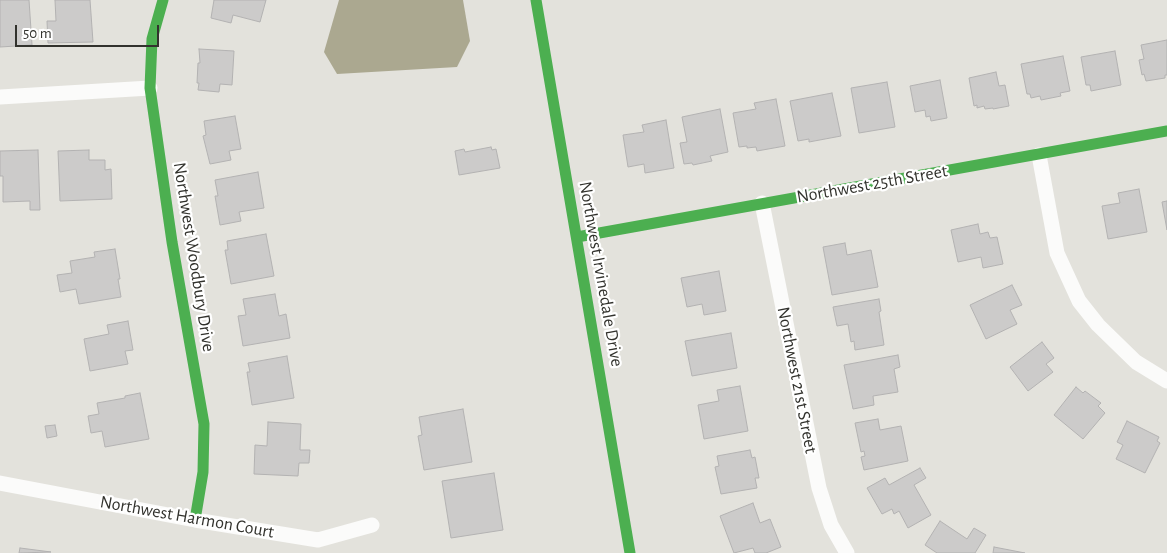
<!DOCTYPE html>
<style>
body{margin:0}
#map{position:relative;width:1167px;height:553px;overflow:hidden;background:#e3e2dc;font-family:"Alegreya Sans",sans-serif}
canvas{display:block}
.scale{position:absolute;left:15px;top:25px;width:144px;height:22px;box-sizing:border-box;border:2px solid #32322d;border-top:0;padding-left:6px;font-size:15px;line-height:18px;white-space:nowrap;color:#32322d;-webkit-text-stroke:4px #fff;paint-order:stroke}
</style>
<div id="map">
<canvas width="1167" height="553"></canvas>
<div class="scale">50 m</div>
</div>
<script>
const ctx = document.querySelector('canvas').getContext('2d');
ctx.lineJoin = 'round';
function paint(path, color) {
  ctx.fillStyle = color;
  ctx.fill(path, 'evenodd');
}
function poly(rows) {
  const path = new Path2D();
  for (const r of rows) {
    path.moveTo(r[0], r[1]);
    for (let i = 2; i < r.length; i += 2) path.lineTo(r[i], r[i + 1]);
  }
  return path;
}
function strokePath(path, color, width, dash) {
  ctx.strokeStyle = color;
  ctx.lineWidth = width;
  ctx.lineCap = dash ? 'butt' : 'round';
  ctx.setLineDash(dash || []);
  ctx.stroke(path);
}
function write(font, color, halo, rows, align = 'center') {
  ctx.font = font + ' "Alegreya Sans",sans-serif';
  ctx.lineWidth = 4.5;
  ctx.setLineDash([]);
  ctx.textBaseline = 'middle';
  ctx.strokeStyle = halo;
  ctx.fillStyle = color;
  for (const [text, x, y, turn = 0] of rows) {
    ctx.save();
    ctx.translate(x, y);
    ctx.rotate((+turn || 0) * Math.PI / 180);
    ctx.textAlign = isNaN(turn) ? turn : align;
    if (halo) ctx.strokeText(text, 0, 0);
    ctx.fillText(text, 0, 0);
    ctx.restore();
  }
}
paint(poly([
 [339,0,463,0,470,41,457,67,337,74,324,52]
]), '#aba890');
const building = poly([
 [0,0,29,0,32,45,0,47,0,0],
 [55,0,90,0,93,42,48,43,47,21,56,21,55,0],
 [214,0,266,0,260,22,233,15,231,23,211,18,214,0],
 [1167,40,1167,75,1165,75,1165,78,1146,81,1144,74,1142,75,1139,60,1144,59,1141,45,1167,40],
 [199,49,234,51,232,85,220,84,219,92,198,90,199,83,197,83,198,63,200,63,199,49],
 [1115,51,1121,85,1091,91,1090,85,1086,85,1081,57,1115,51],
 [1063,56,1070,91,1060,93,1061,96,1041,100,1040,96,1031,98,1030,94,1027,94,1021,64,1063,56],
 [996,72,999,86,1005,85,1009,106,993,109,993,108,985,109,984,106,977,108,977,105,974,106,969,78,996,72],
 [940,80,947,118,931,121,930,116,926,117,925,110,915,112,910,86,940,80],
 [887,82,895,127,859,133,851,88,887,82],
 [832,93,841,136,809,142,809,139,798,141,790,101,832,93],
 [776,99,785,146,757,151,756,147,747,148,747,146,739,147,733,113,756,109,754,103,776,99],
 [720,109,728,152,710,156,712,161,693,165,692,163,684,164,680,143,687,142,682,117,720,109],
 [235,116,241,149,229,151,231,160,210,164,203,136,206,135,204,121,235,116],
 [666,120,674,168,645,173,644,164,628,167,623,135,644,132,642,125,666,120],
 [491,147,492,150,496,149,500,168,459,175,455,151,464,149,465,152,491,147],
 [38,150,40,210,30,210,30,201,3,202,3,176,0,176,0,151,38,150],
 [89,150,89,160,105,160,105,170,111,169,112,199,60,201,58,151,89,150],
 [258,172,264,208,239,212,241,221,220,225,215,196,218,196,215,180,258,172],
 [1139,189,1147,232,1108,239,1102,206,1120,203,1118,193,1139,189],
 [1167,201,1167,230,1162,202,1167,201],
 [978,224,980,234,988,232,990,238,997,237,1003,264,983,268,981,257,958,262,951,230,978,224],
 [266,234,274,276,231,284,225,250,228,250,227,241,266,234],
 [845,243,847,255,871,250,878,287,832,295,823,247,845,243],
 [115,249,120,279,118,279,121,297,79,304,76,289,60,292,57,275,72,273,70,261,95,257,94,252,115,249],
 [719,271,726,311,704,315,702,304,687,307,681,278,719,271],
 [1012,285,1022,305,1010,310,1017,324,986,339,970,305,1012,285],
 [275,294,279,316,286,314,290,338,243,346,238,316,246,315,243,299,275,294],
 [879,299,881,311,879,312,884,345,855,350,854,341,851,342,848,324,837,326,833,307,879,299],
 [128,321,133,350,125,351,128,364,90,371,84,339,109,334,107,325,128,321],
 [731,333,737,368,692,376,685,341,731,333],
 [1042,342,1054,358,1046,364,1053,372,1028,391,1010,367,1042,342],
 [898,355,900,367,894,369,898,392,873,396,874,405,853,409,844,365,898,355],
 [287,356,294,398,252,405,247,372,250,372,248,363,287,356],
 [740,386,748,431,704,439,698,405,719,401,717,390,740,386],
 [1076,387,1083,393,1085,391,1101,403,1098,406,1105,413,1083,439,1054,415,1076,387],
 [140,393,149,439,105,447,102,431,91,433,88,416,99,414,97,403,125,398,125,396,140,393],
 [463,409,472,462,424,470,418,436,422,435,419,417,463,409],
 [878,419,880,430,901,426,908,461,864,470,861,457,865,456,864,451,861,452,855,423,878,419],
 [1127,421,1159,437,1157,441,1160,443,1145,473,1116,459,1123,445,1117,442,1127,421],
 [268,422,301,424,300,450,310,450,309,463,299,463,298,476,254,474,255,445,267,446,268,422],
 [55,425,57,436,47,438,45,426,55,425],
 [750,450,752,458,755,457,759,478,755,478,757,488,721,494,715,467,719,466,717,456,750,450],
 [920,468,926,478,914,485,931,515,908,528,899,511,894,514,892,509,882,514,867,488,885,478,889,485,920,468],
 [494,473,503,530,451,538,442,481,494,473],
 [753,503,760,523,770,519,781,547,766,553,755,553,753,548,734,553,720,516,753,503],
 [940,521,967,539,974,528,986,535,975,553,937,553,925,545,940,521],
 [994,547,1025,553,993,553,994,547],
 [20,548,51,552,19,553,20,548]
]);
paint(building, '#cccbca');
strokePath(building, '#b3b2b2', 1);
strokePath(poly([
 [0,97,150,88],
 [1039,155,1057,253,1079,301,1098,325,1136,362,1167,381],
 [762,203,819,488,831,525,847,553],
 [0,483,195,520,318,540,372,525]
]), '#fbfbfa', 15);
strokePath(poly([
 [163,0,152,39,150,88,172,242,204,424,203,472,195,520],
 [536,0,630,553],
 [577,237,1167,131]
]), '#4caf50', 11);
write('18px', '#32322d', '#fff', [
 ["Northwest 25th Street",872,184,-10],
 ["Northwest Woodbury Drive",194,257,81],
 ["Northwest Irvinedale Drive",601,274,80],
 ["Northwest 21st Street",797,380,79],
 ["Northwest Harmon Court",187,517,10]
]);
</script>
